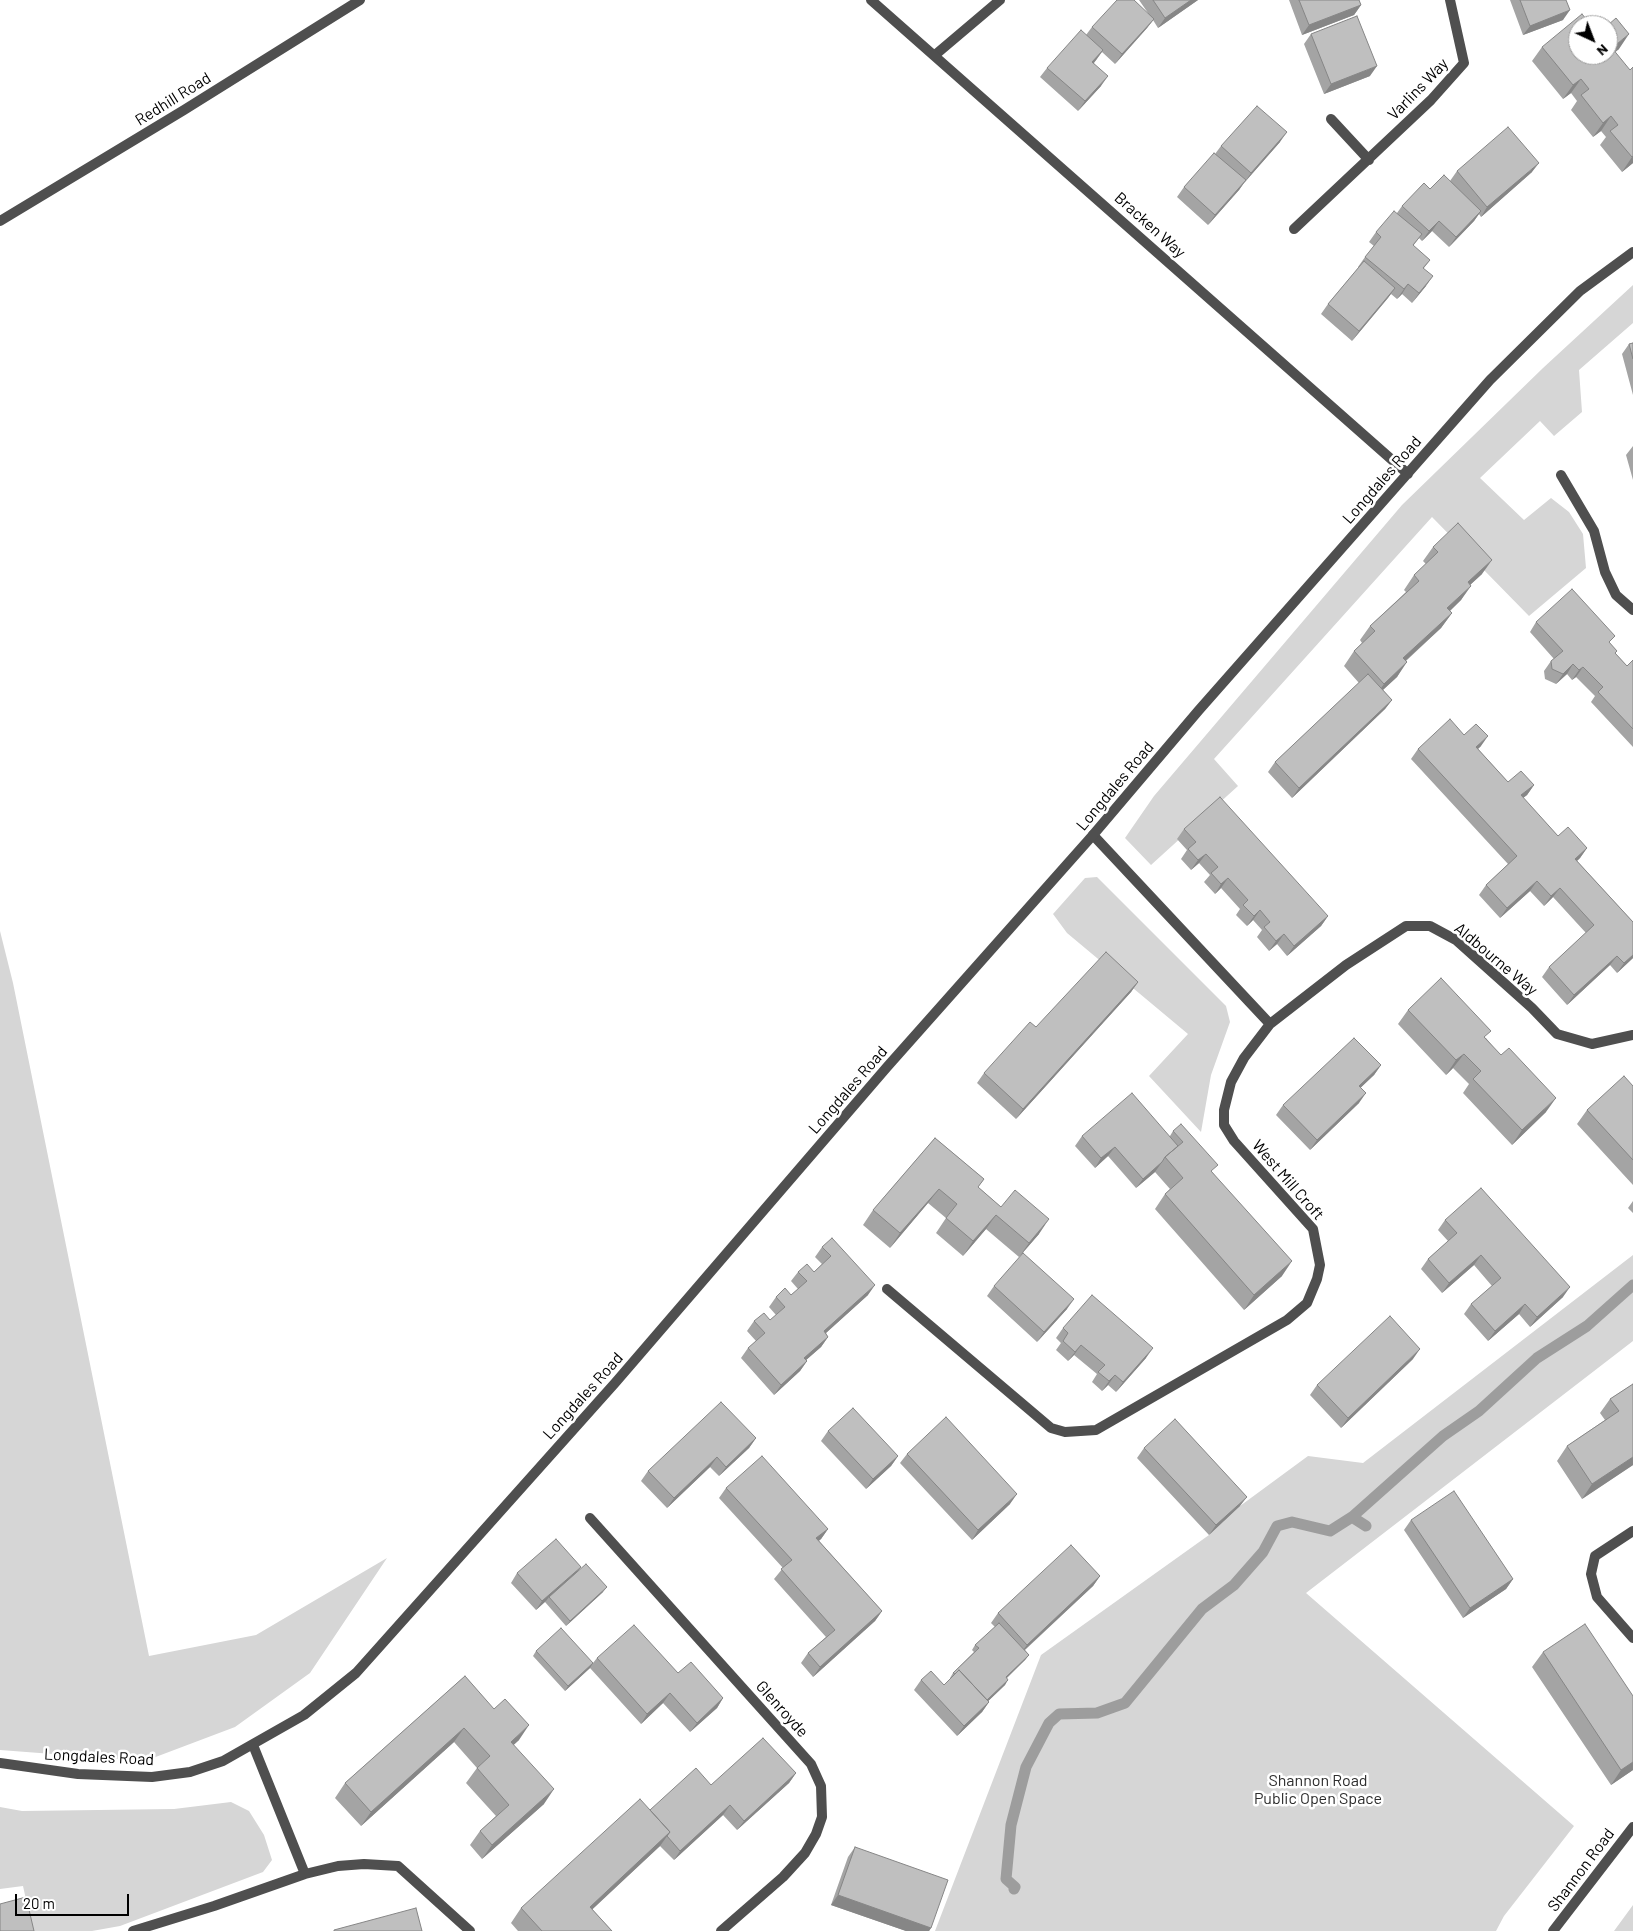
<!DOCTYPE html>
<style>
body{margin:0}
#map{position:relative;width:1633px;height:1931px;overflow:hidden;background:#fff;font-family:Barlow,sans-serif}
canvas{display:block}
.north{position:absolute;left:1568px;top:15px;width:50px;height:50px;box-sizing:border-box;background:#fff;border:1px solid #999;border-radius:50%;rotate:137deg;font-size:14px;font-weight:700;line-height:20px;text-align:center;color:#000}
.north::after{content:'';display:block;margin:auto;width:18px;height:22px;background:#000;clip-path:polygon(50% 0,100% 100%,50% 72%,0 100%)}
.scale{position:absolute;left:15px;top:1894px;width:114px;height:22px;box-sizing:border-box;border:2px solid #000;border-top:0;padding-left:6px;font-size:15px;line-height:18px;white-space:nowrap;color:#000;-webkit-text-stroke:4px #fff;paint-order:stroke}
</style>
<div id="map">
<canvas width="1633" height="1931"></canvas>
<div class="north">N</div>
<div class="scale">20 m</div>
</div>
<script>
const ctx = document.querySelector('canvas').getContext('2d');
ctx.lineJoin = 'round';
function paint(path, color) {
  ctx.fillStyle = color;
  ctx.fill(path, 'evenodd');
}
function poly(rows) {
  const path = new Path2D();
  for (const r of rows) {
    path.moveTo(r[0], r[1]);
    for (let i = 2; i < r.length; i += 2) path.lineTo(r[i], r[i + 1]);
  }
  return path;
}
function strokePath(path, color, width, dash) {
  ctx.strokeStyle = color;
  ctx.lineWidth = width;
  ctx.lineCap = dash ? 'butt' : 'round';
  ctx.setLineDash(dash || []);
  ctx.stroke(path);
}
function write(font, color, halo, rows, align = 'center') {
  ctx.font = font + ' Barlow,sans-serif';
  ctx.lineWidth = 5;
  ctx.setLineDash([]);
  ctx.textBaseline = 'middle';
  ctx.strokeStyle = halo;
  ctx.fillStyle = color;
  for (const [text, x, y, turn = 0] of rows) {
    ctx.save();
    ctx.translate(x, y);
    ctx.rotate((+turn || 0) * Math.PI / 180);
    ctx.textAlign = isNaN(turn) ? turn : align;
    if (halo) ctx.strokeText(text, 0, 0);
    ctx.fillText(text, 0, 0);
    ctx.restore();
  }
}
paint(poly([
 [1633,285,1633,323,1579,370,1582,412,1554,436,1540,421,1480,478,1524,520,1551,498,1569,512,1583,534,1586,568,1529,616,1432,517,1214,759,1238,786,1151,865,1125,838,1154,796,1402,505,1543,368],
 [1097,877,1226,1006,1230,1022,1211,1075,1201,1132,1149,1076,1188,1034,1067,933,1053,914,1085,878],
 [0,931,13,983,149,1656,256,1635,387,1558,310,1673,235,1727,145,1761,0,1750],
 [1633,1255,1633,1341,1306,1593,1574,1826,1504,1916,1496,1931,935,1931,1041,1655,1209,1535,1240,1506,1308,1456,1363,1463],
 [231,1802,249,1811,264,1835,272,1860,263,1872,120,1926,92,1931,33,1931,23,1886,0,1889,0,1807,22,1811,174,1809],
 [1633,1905,1633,1931,1614,1931]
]), '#d6d6d6');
strokePath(poly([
 [1352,1517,1366,1526],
 [1014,1889,1015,1887,1006,1879,1011,1825,1026,1767,1049,1723,1059,1714,1097,1713,1125,1703,1202,1609,1234,1585,1263,1552,1277,1526,1292,1522,1330,1531,1352,1517,1443,1436,1479,1411,1537,1358,1587,1326,1633,1285]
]), '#9d9d9d', 11);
strokePath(poly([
 [935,55,1000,0],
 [1331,119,1369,160],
 [1294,229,1431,100,1464,63,1450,0],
 [1561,475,1594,531,1605,572,1616,595,1633,610],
 [1093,835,1270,1024],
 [887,1289,1051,1428,1065,1432,1096,1430,1287,1320,1307,1303,1317,1279,1320,1265,1313,1229,1234,1141,1224,1125,1224,1110,1231,1082,1244,1058,1270,1024,1346,965,1406,926,1430,926,1456,940,1532,1008,1557,1034,1592,1044,1633,1035],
 [590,1518,811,1764,821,1786,822,1817,816,1834,805,1853,783,1877,721,1931],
 [1633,1531,1595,1556,1591,1574,1597,1597,1633,1638],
 [253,1745,305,1874,338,1866,364,1864,398,1866,470,1931],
 [133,1931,214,1906,305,1874]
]), '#4f4f4f', 10);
strokePath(poly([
 [871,0,1408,474],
 [0,221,184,110,360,0],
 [0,1763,78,1774,152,1777,190,1772,223,1761,304,1715,356,1673,615,1383,887,1067,1093,835,1199,710,1490,380,1580,291,1633,252],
 [1553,1931,1633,1827]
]), '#4f4f4f', 10);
paint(poly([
 [1139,0,1198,0,1158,28,1153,20,1147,28,1115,64,1102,52,1094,63,1101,86,1078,111,1040,77,1047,68,1086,35,1092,27,1148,13],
 [1289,0,1359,0,1361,5,1354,15,1302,35],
 [1510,0,1566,0,1563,20,1523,35],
 [1578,25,1619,49,1615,52,1633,163,1622,172,1600,145,1606,137,1601,131,1593,137,1571,110,1577,101,1571,93,1563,99,1532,61,1542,47],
 [1311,34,1370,76,1324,94,1304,44],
 [1280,142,1244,183,1239,190,1208,225,1177,197,1184,187,1215,154,1221,146],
 [1457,171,1532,172,1481,217,1479,214,1474,221,1449,247,1432,231,1422,241,1419,238,1413,246,1430,260,1424,268,1426,286,1412,303,1402,294,1397,299,1391,294,1352,341,1321,314,1328,304,1359,267,1358,267,1365,257,1374,246,1369,242,1376,232,1397,213,1402,206,1430,189,1450,181],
 [1633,343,1633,395,1622,354,1629,344],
 [1633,446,1633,480,1626,455],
 [1433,547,1482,574,1470,585,1461,600,1450,611,1452,613,1441,628,1406,661,1397,677,1383,690,1392,700,1385,709,1292,798,1268,772,1275,762,1359,683,1344,666,1354,651,1362,643,1360,640,1370,626,1406,592,1404,590,1414,575,1426,564,1423,561],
 [1536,622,1610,644,1617,651,1615,653,1627,666,1633,660,1633,747,1591,702,1595,696,1576,677,1572,680,1567,674,1556,684,1545,679,1544,671,1551,661,1554,659,1530,632],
 [1464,735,1481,746,1478,749,1508,782,1534,785,1527,795,1523,798,1558,836,1587,848,1580,858,1577,861,1633,922,1633,958,1617,973,1610,965,1567,1005,1542,977,1549,967,1586,933,1553,897,1544,906,1530,891,1500,918,1479,895,1486,885,1508,864,1411,759,1418,749],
 [1184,829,1328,916,1321,926,1287,956,1277,944,1269,951,1257,937,1262,930,1253,920,1247,926,1236,915,1240,909,1221,888,1215,894,1204,882,1210,875,1199,863,1191,870,1181,859,1187,850,1177,839],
 [1138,982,1131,992,1016,1119,977,1083,984,1073,1036,1027],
 [1408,1010,1486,1038,1546,1112,1512,1145,1463,1093,1469,1084,1453,1068,1446,1075,1398,1024],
 [1381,1065,1374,1075,1361,1087,1359,1103,1310,1150,1276,1115,1283,1105],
 [1633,1086,1633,1185,1577,1124,1587,1110],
 [1173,1131,1213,1173,1282,1276,1244,1310,1155,1209,1165,1194,1170,1189,1155,1172,1136,1188,1108,1156,1095,1168,1075,1146,1082,1136,1170,1136],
 [935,1138,984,1179,978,1187,1001,1207,1039,1234,1019,1257,986,1229,963,1256,936,1233,946,1218,928,1203,890,1248,863,1225,873,1210],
 [1633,1201,1633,1213,1628,1208],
 [1445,1220,1563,1297,1530,1327,1519,1314,1488,1341,1464,1314,1471,1304,1492,1286,1474,1265,1442,1293,1421,1269,1428,1259,1448,1241,1438,1230],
 [822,1247,868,1295,826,1333,828,1337,821,1347,806,1360,807,1361,800,1371,774,1395,741,1358,748,1348,756,1341,747,1331,754,1321,770,1320,776,1315,769,1307,776,1297,791,1295,798,1289,791,1281,798,1272,814,1272,822,1264,815,1257],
 [994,1286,1067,1309,1037,1342,987,1296],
 [1063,1328,1146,1358,1116,1392,1108,1385,1102,1391,1092,1382,1097,1374,1074,1355,1068,1361,1056,1350,1061,1343,1056,1338],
 [1413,1359,1341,1428,1310,1395,1317,1385],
 [1633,1384,1633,1465,1582,1499,1557,1461,1567,1446,1605,1420,1600,1413,1610,1399],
 [828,1431,898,1456,891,1466,866,1489,821,1441],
 [756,1438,749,1448,719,1476,710,1467,667,1508,641,1481,648,1471],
 [1144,1448,1240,1506,1209,1535,1137,1458],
 [907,1454,1010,1504,972,1540,900,1463],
 [726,1488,828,1529,821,1539,819,1541,882,1611,875,1621,813,1677,801,1663,808,1653,826,1637,774,1579,783,1568,719,1498],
 [1411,1520,1513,1579,1506,1589,1463,1618,1404,1530],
 [578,1571,603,1592,566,1626,545,1602,546,1601,536,1610,511,1583,517,1573],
 [1100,1576,1093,1586,1025,1650,1029,1655,1025,1660,1007,1678,1005,1685,988,1701,989,1702,982,1712,957,1736,914,1690,921,1680,944,1685,951,1678,950,1678,953,1673,974,1652,972,1650,975,1645,995,1627,991,1623,998,1613],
 [536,1651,593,1663,597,1658,678,1673,723,1698,717,1708,690,1732,663,1703,641,1724,590,1668,565,1691,533,1656],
 [1543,1652,1633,1696,1633,1770,1611,1785,1532,1667],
 [465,1676,519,1740,513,1745,544,1804,482,1859,470,1845,480,1831,496,1816,466,1783,477,1768,454,1742,361,1826,335,1798,345,1783],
 [796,1773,789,1783,737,1830,723,1815,674,1860,660,1846,592,1909,612,1931,518,1931,511,1923,521,1908,650,1810,711,1785],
 [855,1847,931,1928,929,1931,906,1931,831,1905,848,1857]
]), '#a4a4a4');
paint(poly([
 [1191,0,1198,0,1158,28,1165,18],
 [1361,5,1354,15,1302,35,1309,25],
 [1570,10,1563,20,1523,35,1530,26],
 [1154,19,1147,28,1115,64,1122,54],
 [1629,34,1619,49,1602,63,1612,48],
 [1103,50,1096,60,1086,72,1092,62],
 [1377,66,1370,76,1324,94,1331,84],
 [1108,76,1101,86,1078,111,1085,101],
 [1581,79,1571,93,1563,99,1573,85],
 [1611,116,1601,131,1593,137,1603,123],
 [1287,132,1280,142,1244,183,1251,173],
 [1633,156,1633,163,1622,172,1632,157],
 [1539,163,1532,172,1481,217,1487,207],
 [1246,180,1239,190,1208,225,1215,215],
 [1481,211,1474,221,1449,247,1456,237],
 [1439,221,1432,231,1422,241,1429,231],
 [1433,276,1426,286,1412,303,1419,293],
 [1408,284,1402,294,1397,299,1404,289],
 [1395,288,1388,298,1352,341,1359,331],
 [1492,560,1482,574,1458,596,1468,582],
 [1471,586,1461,600,1437,623,1447,608],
 [1452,613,1441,628,1393,672,1403,658],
 [1407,662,1397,677,1374,698,1384,684],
 [1573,664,1567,674,1556,684,1563,674],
 [1583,667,1576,677,1572,680,1579,670],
 [1392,700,1385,709,1292,798,1299,788],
 [1488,736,1481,746,1469,757,1476,747],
 [1534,785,1527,795,1514,805,1521,795],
 [1587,848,1580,858,1568,869,1575,859],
 [1206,854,1199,863,1191,870,1198,860],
 [1228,878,1221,888,1215,894,1221,884],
 [1537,881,1530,891,1500,918,1507,908],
 [1560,888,1553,897,1544,906,1551,896],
 [1260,910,1253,920,1247,926,1254,916],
 [1328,916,1321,926,1287,956,1294,946],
 [1284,934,1277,944,1269,951,1276,941],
 [1633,955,1633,958,1617,973,1624,963],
 [1617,956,1610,965,1567,1005,1574,995],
 [1138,982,1131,992,1016,1119,1023,1109],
 [1464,1054,1453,1068,1446,1075,1456,1060],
 [1381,1065,1374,1075,1352,1096,1359,1086],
 [1366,1093,1359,1103,1310,1150,1317,1140],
 [1556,1098,1546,1112,1512,1145,1522,1130],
 [1115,1147,1108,1156,1095,1168,1101,1158],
 [1162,1162,1155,1172,1136,1188,1143,1179],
 [939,1189,928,1203,890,1248,900,1233],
 [996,1215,986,1229,963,1256,973,1241],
 [1049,1219,1039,1234,1019,1257,1029,1243],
 [1481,1255,1474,1265,1442,1293,1449,1283],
 [1292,1261,1282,1276,1244,1310,1254,1295],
 [875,1285,868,1295,817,1341,824,1331],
 [1570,1287,1563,1297,1530,1327,1537,1317],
 [1074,1299,1067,1309,1037,1342,1044,1332],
 [1525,1304,1519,1314,1488,1341,1495,1331],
 [828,1337,821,1347,797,1368,804,1358],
 [1081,1345,1074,1355,1068,1361,1075,1352],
 [1153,1348,1146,1358,1116,1392,1123,1382],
 [1420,1349,1413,1359,1341,1428,1348,1418],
 [807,1361,800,1371,774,1395,781,1385],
 [1115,1375,1108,1385,1102,1391,1109,1381],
 [756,1438,749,1448,719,1476,726,1467],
 [898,1456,891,1466,866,1489,873,1479],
 [717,1457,710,1467,667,1508,674,1498],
 [1633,1457,1633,1465,1582,1499,1592,1484],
 [1017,1494,1010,1504,972,1540,978,1530],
 [1247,1497,1240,1506,1209,1535,1216,1525],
 [828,1529,821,1539,809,1547,816,1538],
 [581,1567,574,1577,549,1597,546,1601,536,1610,542,1601],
 [1100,1576,1093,1586,1020,1654,1027,1645],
 [1513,1579,1506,1589,1463,1618,1470,1608],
 [607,1587,603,1592,566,1626,570,1621],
 [882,1611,875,1621,813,1677,820,1667],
 [1029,1655,1025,1660,1002,1682,1006,1677],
 [593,1663,590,1668,565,1691,568,1686],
 [1008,1680,1005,1685,980,1709,983,1704],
 [670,1693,663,1703,641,1724,647,1714],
 [723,1698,717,1708,690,1732,697,1723],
 [989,1702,982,1712,957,1736,964,1726],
 [529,1725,519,1740,501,1757,511,1742],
 [464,1728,454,1742,361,1826,371,1812],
 [1633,1762,1633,1770,1611,1785,1621,1770],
 [796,1773,789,1783,737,1830,744,1821],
 [554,1789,544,1804,482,1859,492,1845],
 [730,1805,723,1815,674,1860,680,1851],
 [670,1832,660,1846,580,1921,590,1907],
 [838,1895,931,1928,929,1931,906,1931,831,1905]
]), '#868686');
const building = poly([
 [1117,0,1134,0,1154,19,1122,54,1092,27,1117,0],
 [1153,0,1191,0,1165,18,1153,0],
 [1299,0,1359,0,1361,5,1309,25,1299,0],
 [1520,0,1566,0,1570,10,1530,26,1520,0],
 [1582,14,1591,25,1578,25,1578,55,1608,55,1608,25,1616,18,1629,34,1612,48,1630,70,1633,67,1633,156,1632,157,1610,131,1618,125,1611,116,1603,123,1581,95,1589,89,1581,79,1573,85,1542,47,1582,14],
 [1357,16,1377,66,1331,84,1311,34,1357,16],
 [1081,30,1103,50,1092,62,1108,76,1085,101,1047,68,1081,30],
 [1257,106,1287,132,1251,173,1221,146,1257,106],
 [1508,127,1539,163,1487,207,1457,171,1508,127],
 [1214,153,1246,180,1215,215,1184,187,1214,153],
 [1444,175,1481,211,1456,237,1439,221,1429,231,1402,206,1424,183,1430,189,1444,175],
 [1394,211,1422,234,1413,245,1430,260,1423,268,1433,276,1419,293,1408,284,1404,289,1365,257,1381,237,1376,232,1394,211],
 [1364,261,1395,288,1359,331,1328,304,1364,261],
 [1633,343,1633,359,1629,344,1633,343],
 [1458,523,1492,560,1468,582,1471,586,1447,608,1452,613,1403,658,1407,662,1384,684,1354,651,1375,631,1370,626,1419,581,1414,575,1438,552,1433,547,1458,523],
 [1572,589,1615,636,1609,642,1617,651,1615,653,1627,666,1633,660,1633,729,1598,692,1603,687,1583,667,1579,670,1573,664,1563,674,1552,669,1551,661,1563,651,1536,622,1572,589],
 [1368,674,1392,700,1299,788,1275,762,1368,674],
 [1450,719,1464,735,1476,724,1488,736,1476,747,1508,782,1521,771,1534,785,1521,795,1558,836,1568,827,1587,848,1575,859,1633,922,1633,955,1624,963,1617,956,1574,995,1549,967,1594,925,1560,888,1551,896,1537,881,1507,908,1486,885,1517,856,1418,749,1450,719],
 [1220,797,1328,916,1294,946,1284,934,1276,941,1264,927,1270,922,1260,910,1254,916,1243,905,1248,900,1228,878,1221,884,1211,873,1218,867,1206,854,1198,860,1188,849,1196,842,1184,829,1220,797],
 [1106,952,1138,982,1023,1109,984,1073,1030,1022,1036,1027,1106,952],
 [1441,978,1491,1031,1484,1037,1501,1055,1509,1048,1556,1098,1522,1130,1473,1079,1481,1071,1464,1054,1456,1060,1408,1010,1441,978],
 [1354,1038,1381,1065,1359,1086,1366,1093,1317,1140,1283,1105,1354,1038],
 [1624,1076,1633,1086,1633,1160,1587,1110,1624,1076],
 [1132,1093,1178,1146,1165,1157,1162,1162,1143,1179,1115,1147,1101,1158,1082,1136,1132,1093],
 [1181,1124,1218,1165,1211,1171,1292,1261,1254,1295,1165,1194,1183,1178,1165,1157,1183,1142,1173,1131,1181,1124],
 [935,1138,984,1179,978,1187,1001,1207,1015,1190,1049,1219,1029,1243,996,1215,973,1241,946,1218,957,1204,939,1189,900,1233,873,1210,935,1138],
 [1481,1188,1570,1287,1537,1317,1525,1304,1495,1331,1471,1304,1501,1278,1481,1255,1449,1283,1428,1259,1457,1233,1445,1220,1481,1188],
 [832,1238,875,1285,824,1331,828,1337,804,1358,807,1361,781,1385,748,1348,765,1333,754,1321,764,1313,770,1320,785,1307,776,1297,785,1288,791,1295,807,1281,798,1272,807,1264,814,1272,831,1256,822,1247,832,1238],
 [1023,1253,1074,1299,1044,1332,994,1286,1023,1253],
 [1092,1295,1153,1348,1123,1382,1115,1375,1109,1381,1098,1372,1105,1365,1081,1345,1075,1352,1063,1341,1068,1333,1063,1328,1092,1295],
 [1390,1316,1420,1349,1348,1418,1317,1385,1390,1316],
 [1633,1384,1633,1457,1592,1484,1567,1446,1619,1411,1610,1399,1633,1384],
 [721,1402,756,1438,726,1467,717,1457,674,1498,648,1471,721,1402],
 [853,1408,898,1456,873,1479,828,1431,853,1408],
 [946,1417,1017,1494,978,1530,907,1454,946,1417],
 [1175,1419,1247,1497,1216,1525,1144,1448,1175,1419],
 [762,1456,828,1529,816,1538,882,1611,820,1667,808,1653,835,1630,781,1569,792,1560,726,1488,762,1456],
 [1454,1491,1513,1579,1470,1608,1411,1520,1454,1491],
 [556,1539,581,1567,542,1601,517,1573,556,1539],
 [1071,1545,1100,1576,1027,1645,998,1613,1071,1545],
 [586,1564,607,1587,570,1621,549,1597,586,1564],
 [999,1623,1029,1655,1006,1677,1008,1680,987,1700,959,1670,955,1674,953,1673,979,1648,975,1645,999,1623],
 [1585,1624,1633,1696,1633,1762,1621,1770,1543,1652,1585,1624],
 [634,1625,678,1673,691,1662,723,1698,697,1723,670,1693,647,1714,597,1658,634,1625],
 [561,1628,593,1663,568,1686,536,1651,561,1628],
 [959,1670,989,1702,964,1726,921,1680,931,1671,944,1685,959,1670],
 [465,1676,494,1709,505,1699,529,1725,511,1742,554,1789,492,1845,480,1831,509,1805,477,1768,490,1756,464,1728,371,1812,345,1783,465,1676],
 [763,1738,796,1773,744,1821,730,1805,680,1851,667,1836,670,1832,650,1810,696,1768,711,1785,763,1738],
 [640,1799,670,1832,590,1907,612,1931,542,1931,521,1908,640,1799],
 [855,1847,948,1880,931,1928,838,1895,855,1847],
 [26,1897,34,1931,0,1931,0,1904,26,1897],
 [416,1908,422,1931,334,1931,334,1930,416,1908]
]);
paint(building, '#bfbfbf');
strokePath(building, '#868686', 1);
write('16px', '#000', '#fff', [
 ["Varlins Way",1418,89,-46],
 ["Redhill Road",173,99,-32],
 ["Bracken Way",1150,225,42],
 ["Longdales Road",1382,480,-49],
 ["Longdales Road",1115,786,-50],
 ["Aldbourne Way",1496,959,40],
 ["Longdales Road",848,1090,-49],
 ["West Mill Croft",1288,1180,49],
 ["Longdales Road",583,1396,-48],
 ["Glenroyde",782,1709,48],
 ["Longdales Road",99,1757,3],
 ["Shannon Road",1581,1870,-53]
]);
write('16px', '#2d2d2d', '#fff', [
 ["Shannon Road",1318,1781],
 ["Public Open Space",1318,1799]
]);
</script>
